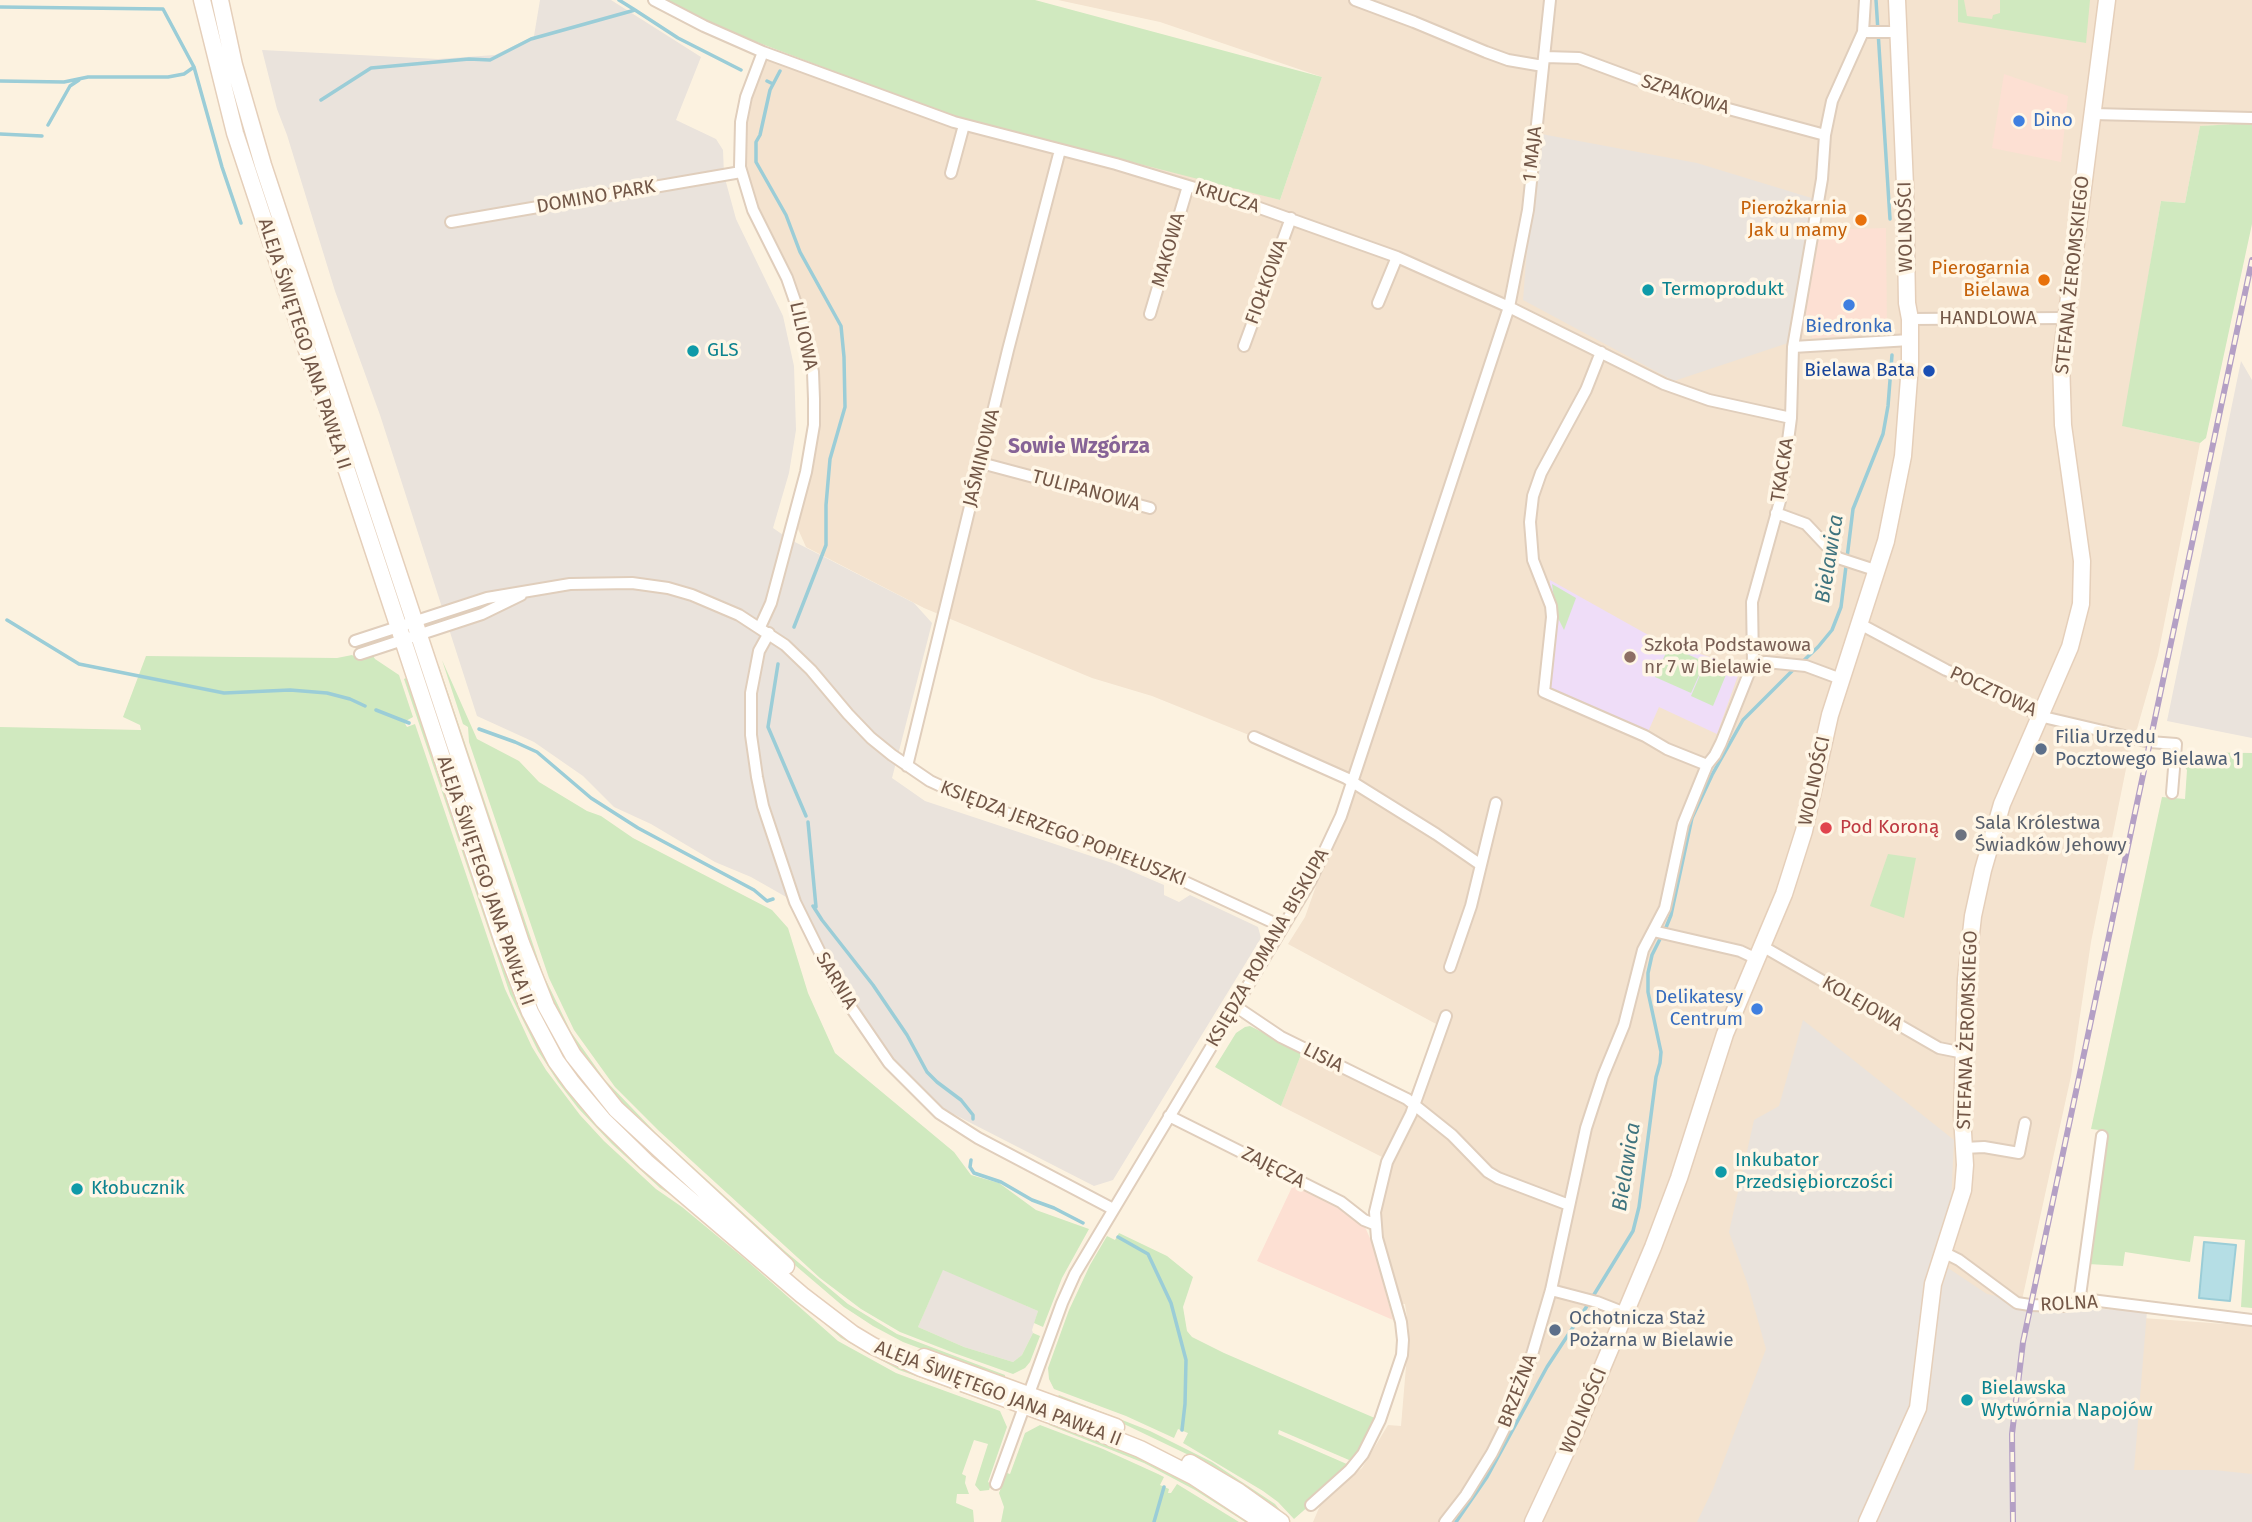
<!DOCTYPE html>
<meta charset="utf-8">
<style>
body{margin:0}
canvas{display:block;background:#fcf2e0}
</style>
<canvas width="2252" height="1522"></canvas>
<script>
const ctx = document.querySelector('canvas').getContext('2d');
ctx.lineJoin = 'round';
function paint(path, color) {
  ctx.fillStyle = color;
  ctx.fill(path, 'evenodd');
}
function poly(rows) {
  const path = new Path2D();
  for (const r of rows) {
    path.moveTo(r[0], r[1]);
    for (let i = 2; i < r.length; i += 2) path.lineTo(r[i], r[i + 1]);
  }
  return path;
}
function strokePath(path, color, width, dash) {
  ctx.strokeStyle = color;
  ctx.lineWidth = width;
  ctx.lineCap = dash ? 'butt' : 'round';
  ctx.setLineDash(dash || []);
  ctx.stroke(path);
}
function write(font, color, halo, rows, align = 'center') {
  ctx.font = font + ' "Fira Sans",sans-serif';
  ctx.lineWidth = 7;
  ctx.setLineDash([]);
  ctx.textBaseline = 'middle';
  ctx.strokeStyle = halo;
  ctx.fillStyle = color;
  for (const [text, x, y, turn = 0] of rows) {
    ctx.save();
    ctx.translate(x, y);
    ctx.rotate((+turn || 0) * Math.PI / 180);
    ctx.textAlign = isNaN(turn) ? turn : align;
    if (halo) ctx.strokeText(text, 0, 0);
    ctx.fillText(text, 0, 0);
    ctx.restore();
  }
}
paint(poly([
 [1058,0,2252,0,2252,123,2200,126,2185,203,2161,201,2123,426,2200,443,2158,655,2127,764,2091,942,2071,1076,2020,1309,2252,1326,2252,1480,1999,1522,1313,1522,1322,1501,1362,1468,1388,1425,1401,1426,1409,1331,1405,1304,1400,1304,1379,1230,1378,1219,1390,1164,1421,1101,1410,1095,1438,1025,1288,944,1305,917,1353,782,1254,737,1152,696,1092,678,924,608,806,547,794,520,810,454,810,356,789,284,740,166,745,108,763,52,1280,200,1322,77,1160,22],
 [1302,1052,1406,1106,1407,1110,1384,1158,1281,1106]
]), '#f4e3cf');
paint(poly([
 [2004,74,2068,96,2061,162,1992,148],
 [1886,228,1887,333,1812,338,1812,335,1801,328,1817,230],
 [1293,1185,1335,1205,1355,1217,1365,1227,1373,1245,1393,1320,1257,1261]
]), '#fde0d3');
paint(poly([
 [540,0,611,0,701,57,676,120,716,139,723,150,724,175,736,219,783,316,794,366,796,430,789,473,773,528,789,539,914,603,932,623,892,778,925,801,1115,864,1164,885,1164,895,1179,902,1190,895,1258,927,1261,938,1113,1180,1094,1186,924,1099,849,1005,795,902,751,877,715,862,651,824,614,807,583,776,534,742,477,716,380,415,335,291,287,135,277,109,262,50,438,59,495,55,534,36],
 [1536,133,1697,163,1818,200,1794,341,1674,381,1523,300],
 [2241,361,2252,380,2252,738,2167,721],
 [1803,1020,1954,1140,1948,1268,1987,1294,2072,1312,2101,1309,2147,1311,2134,1470,2214,1470,2252,1474,2252,1522,1697,1522,1713,1489,1766,1349,1748,1285,1729,1232,1754,1120,1779,1106],
 [943,1269,1038,1311,1032,1330,1033,1333,1022,1355,1013,1362,964,1347,918,1327]
]), '#eae3dc');
paint(poly([
 [1550,580,1659,641,1741,667,1717,734,1659,707,1647,734,1547,691]
]), '#efddf8');
paint(poly([
 [663,0,1035,0,1322,77,1280,200,952,116,688,16],
 [1958,0,1964,0,1967,16,1992,19,1993,15,2000,13,2000,0,2090,0,2086,43,1958,22],
 [2252,123,2252,224,2206,438,2200,443,2122,426,2161,201,2185,203,2200,126],
 [1552,584,1576,598,1564,630,1556,614],
 [1669,646,1705,662,1691,693,1655,677],
 [352,655,360,660,373,656,375,659,399,675,413,717,404,722,407,727,415,724,505,989,532,1047,546,1070,580,1115,604,1141,656,1189,682,1207,745,1259,838,1341,896,1373,1000,1411,1007,1427,988,1482,991,1484,989,1490,980,1491,975,1485,988,1444,974,1440,962,1474,966,1476,965,1483,969,1494,957,1494,956,1503,973,1510,974,1522,0,1522,0,727,141,730,140,725,123,717,146,656,337,658],
 [442,660,477,739,519,761,539,782,587,811,601,816,633,838,772,910,788,928,808,993,835,1053,954,1152,971,1175,999,1183,1036,1210,1089,1229,1062,1278,1043,1327,1034,1323,1038,1311,943,1270,918,1327,964,1347,1013,1362,1022,1355,1033,1333,1040,1336,1030,1362,1025,1368,1013,1374,954,1353,900,1332,861,1309,820,1278,659,1131,615,1087,574,1030,549,978,469,742,468,727,463,724],
 [1706,661,1728,670,1713,706,1691,696],
 [439,666,543,974,571,1032,605,1080,656,1133,786,1252,848,1304,897,1334,1005,1375,1005,1380,903,1342,873,1326,844,1307,768,1242,616,1100,567,1035,539,974,436,667],
 [424,671,552,1032,731,1223,696,1197,607,1116,558,1053,526,988,419,673],
 [408,677,558,1074,804,1304,997,1401,996,1405,899,1370,841,1338,750,1258,683,1203,660,1188,612,1144,578,1108,558,1082,538,1051,510,994,404,679],
 [2182,752,2252,753,2252,1308,2241,1307,2245,1240,2194,1236,2190,1262,2125,1252,2123,1266,2088,1264,2107,1131,2091,1129,2162,797,2185,799,2187,770,2183,765,2180,764],
 [1888,854,1916,858,1904,918,1870,906],
 [1250,1026,1302,1052,1281,1106,1215,1067,1236,1033,1245,1027],
 [1119,1233,1167,1256,1193,1277,1183,1307,1187,1331,1192,1337,1224,1353,1377,1419,1356,1458,1349,1460,1279,1430,1278,1434,1349,1465,1344,1475,1294,1519,1278,1502,1263,1491,1183,1443,1188,1433,1178,1429,1174,1438,1126,1416,1054,1389,1049,1379,1048,1368,1069,1310,1090,1265,1107,1236,1115,1240],
 [1059,1395,1150,1431,1212,1462,1275,1504,1286,1517,1195,1458,1126,1425,1056,1398],
 [1049,1419,1163,1467,1254,1522,1245,1522,1195,1490,1144,1463,1049,1425],
 [1040,1425,1103,1449,1158,1474,1164,1477,1160,1485,1169,1489,1168,1493,1171,1493,1177,1484,1239,1522,1001,1522,1004,1507,999,1493,1007,1473,1010,1474,1025,1433]
]), '#d0e9bf');
const water = poly([
 [2204,1242,2236,1245,2230,1301,2199,1298,2204,1242]
]);
paint(water, '#b5dee5');
strokePath(water, '#9bcdd7', 2);
strokePath(poly([
 [619,0,635,10],
 [1876,0,1890,219],
 [0,7,163,9,194,67,222,167,241,223],
 [780,71,770,90,760,135,756,142,756,162,786,215,800,252,841,326,844,357,845,407,830,459,826,505,826,545,794,627],
 [0,81,64,82,88,77,168,77,184,74,194,67],
 [767,81,773,84],
 [321,100,371,68,469,59,490,60,531,39,635,10,678,38,741,70],
 [48,125,70,86,79,80],
 [0,134,42,136],
 [7,620,79,664,224,693,290,690,327,693,350,699,365,706],
 [778,664,768,727,806,816],
 [1800,664,1818,647,1832,630,1841,607,1853,509,1883,434,1888,406,1892,355],
 [376,710,409,723],
 [479,729,515,742,537,752,591,798,638,828,754,890,767,901,773,899],
 [808,822,816,907],
 [813,906,822,920,873,985,907,1035,927,1072,937,1082,961,1100,973,1115,973,1119],
 [1665,930,1671,915,1692,818,1712,775,1743,720,1794,669],
 [971,1160,970,1167,974,1173,1001,1182,1032,1200,1054,1208,1083,1223],
 [1118,1237,1148,1254,1171,1303,1186,1360,1185,1404,1182,1430],
 [1154,1522,1164,1487],
 [1456,1522,1487,1477,1547,1367,1587,1306,1633,1231,1639,1207,1656,1077,1660,1063,1661,1052,1648,992,1648,973,1652,955,1660,939]
]), '#9bcdd7', 3.5);
const street = poly([
 [654,0,704,26,763,52,954,122,1116,164,1254,206,1397,257,1509,307,1664,384,1709,400,1791,418],
 [1355,0,1414,22,1486,52,1508,60,1543,66],
 [1863,32,1865,0],
 [1545,57,1579,58,1684,97,1825,135],
 [2093,114,2252,118],
 [951,173,964,125],
 [451,222,741,172],
 [1378,303,1397,257],
 [1150,314,1188,186],
 [1910,319,2065,318],
 [1244,346,1291,218],
 [1793,347,1910,340],
 [1601,352,1586,390,1541,473,1533,496,1530,522,1533,560,1551,606,1552,617,1544,692,1645,736,1667,749,1707,765],
 [981,463,1150,508],
 [1776,513,1806,524,1838,558,1878,571],
 [1860,624,1946,670,2003,694,2039,716,2150,742,2176,744,2172,793],
 [760,627,771,603,806,472,814,425,814,399,813,372,803,324,787,278,753,210,740,167,741,122,746,97,763,52],
 [769,633,759,651,751,693,751,735,757,777,763,806,795,902,837,987,889,1063,939,1113,978,1138,1113,1209],
 [355,641,487,598,570,584,632,583,668,588,692,595,739,615,785,645,811,670,848,714,871,738,892,755,930,781,971,800,1157,869,1283,927],
 [360,654,482,614,521,595],
 [1753,663,1766,662,1806,666,1841,679],
 [1254,737,1346,778,1436,834,1481,865],
 [907,766,1008,350,1060,150],
 [1653,931,1740,951,1757,959],
 [1762,946,1939,1048,1964,1053],
 [1450,967,1471,906,1496,803],
 [1235,1006,1281,1037,1407,1099,1452,1135,1488,1172,1498,1178,1569,1205],
 [1169,1116,1341,1202,1364,1220,1374,1224],
 [1964,1148,1984,1147,2019,1153,2025,1123],
 [1943,1252,1959,1260,2017,1303,2030,1305,2064,1306,2091,1300,2252,1320],
 [1551,1290,1597,1302,1625,1313],
 [2079,1303,2102,1136],
 [996,1484,1062,1303,1075,1274,1310,882,1341,816,1509,307,1528,210,1550,0],
 [1311,1505,1350,1470,1363,1454,1380,1420,1402,1355,1403,1340,1401,1322,1377,1238,1375,1212,1387,1162,1411,1114,1446,1016],
 [1445,1522,1466,1495,1492,1453,1506,1425,1526,1375,1551,1290,1586,1128,1603,1076,1624,1025,1643,950,1665,908,1683,824,1707,765,1715,755,1721,743,1753,663,1752,602,1780,501,1791,418,1793,347,1822,179,1825,135,1832,101,1863,32,1899,32]
]);
const secondary = poly([
 [202,0,235,133,503,942,530,1012,556,1061,572,1083,603,1120,646,1162,802,1295,853,1334,873,1346,921,1368,1100,1433,1140,1449,1193,1476,1263,1522],
 [220,0,234,65,263,165,521,943,546,1006,573,1055,616,1109,786,1266],
 [924,1357,1116,1427],
 [1190,1463,1239,1492,1281,1522],
 [1533,1522,1576,1430,1653,1247,1679,1178,1725,1034,1784,894,1804,831,1830,715,1886,541,1903,456,1910,365,1910,319,1907,303,1905,186,1897,0],
 [1867,1522,1918,1408,1933,1284,1963,1190,1965,1165,1962,1116,1966,979,1973,916,1983,870,2002,804,2070,647,2081,604,2082,561,2063,425,2061,360,2107,0]
]);
strokePath(street, '#e0cebc', 14);
strokePath(secondary, '#e5cfba', 19);
strokePath(street, '#fff', 10);
strokePath(secondary, '#fff', 16);
const rail = poly([
 [2013,1522,2012,1434,2023,1342,2252,260]
]);
strokePath(rail, '#b4a0c5', 6);
strokePath(rail, '#fff6e6', 3.5, [10]);
for (const [x, y, r, color] of [
 [2019,121,7,"#3f7fe0"],
 [1861,220,7,"#e8710a"],
 [2044,280,7,"#e8710a"],
 [1648,290,7,"#0f9aa8"],
 [1849,305,7,"#3f7fe0"],
 [693,351,7,"#0f9aa8"],
 [1929,371,7,"#1a4fb4"],
 [1630,657,7,"#8d6e63"],
 [2041,749,7,"#5c6f8a"],
 [1826,828,7,"#e0444e"],
 [1961,835,7,"#6b7280"],
 [1757,1009,7,"#3f7fe0"],
 [1721,1172,7,"#0f9aa8"],
 [77,1189,7,"#0f9aa8"],
 [1555,1330,7,"#5c6f8a"],
 [1967,1400,7,"#0f9aa8"]
]) {
  const dot = new Path2D();
  dot.arc(x, y, r, 0, 2 * Math.PI);
  ctx.fillStyle = color;
  ctx.fill(dot);
  strokePath(dot, '#fff6e6', 2.5);
}
write('19px', '#735747', '#fff6e6', [
 ["SZPAKOWA",1685,95,18],
 ["1 MAJA",1533,154,-84],
 ["DOMINO PARK",596,197,-10],
 ["KRUCZA",1227,198,17],
 ["WOLNOŚCI",1906,227,-91],
 ["MAKOWA",1169,250,-74],
 ["STEFANA ŻEROMSKIEGO",2073,275,-84],
 ["FIOŁKOWA",1267,282,-70],
 ["HANDLOWA",1988,319],
 ["LILIOWA",803,336,77],
 ["ALEJA ŚWIĘTEGO JANA PAWŁA II",304,344,72],
 ["JAŚMINOWA",982,458,-76],
 ["TKACKA",1783,470,-81],
 ["TULIPANOWA",1086,491,15],
 ["POCZTOWA",1993,692,25],
 ["WOLNOŚCI",1815,781,-78],
 ["KSIĘDZA JERZEGO POPIEŁUSZKI",1063,834,21],
 ["ALEJA ŚWIĘTEGO JANA PAWŁA II",485,881,71],
 ["KSIĘDZA ROMANA BISKUPA",1268,948,-60],
 ["SARNIA",836,981,59],
 ["KOLEJOWA",1862,1004,30],
 ["STEFANA ŻEROMSKIEGO",1968,1030,-88],
 ["LISIA",1323,1058,27],
 ["ZAJĘCZA",1273,1168,27],
 ["ROLNA",2069,1304,-3],
 ["BRZEŻNA",1518,1391,-69],
 ["ALEJA ŚWIĘTEGO JANA PAWŁA II",998,1394,21],
 ["WOLNOŚCI",1584,1411,-67]
]);
write('19px', '#366cbe', '#fff6e6', [
 ["Dino",2033,121],
 ["Biedronka",1849,327,"center"],
 ["Delikatesy",1743,998,"right"],
 ["Centrum",1743,1020,"right"]
], 'left');
write('19px', '#c56008', '#fff6e6', [
 ["Pierożkarnia",1847,209],
 ["Jak u mamy",1847,231],
 ["Pierogarnia",2030,269],
 ["Bielawa",2030,291]
], 'right');
write('19px', '#0d838f', '#fff6e6', [
 ["Termoprodukt",1662,290],
 ["GLS",707,351],
 ["Inkubator",1735,1161],
 ["Przedsiębiorczości",1735,1183],
 ["Kłobucznik",91,1189],
 ["Bielawska",1981,1389],
 ["Wytwórnia Napojów",1981,1411]
], 'left');
write('19px', '#164399', '#fff6e6', [
 ["Bielawa Bata",1915,371]
], 'right');
write('19px', '#785e54', '#fff6e6', [
 ["Szkoła Podstawowa",1644,646],
 ["nr 7 w Bielawie",1644,668]
], 'left');
write('19px', '#4e5e75', '#fff6e6', [
 ["Filia Urzędu",2055,738],
 ["Pocztowego Bielawa 1",2055,760],
 ["Ochotnicza Staż",1569,1319],
 ["Pożarna w Bielawie",1569,1341]
], 'left');
write('19px', '#5b616d', '#fff6e6', [
 ["Sala Królestwa",1975,824],
 ["Świadków Jehowy",1975,846]
], 'left');
write('19px', '#be3a42', '#fff6e6', [
 ["Pod Koroną",1840,828]
], 'left');
write('bold 21px', '#866396', '#fff6e6', [
 ["Sowie Wzgórza",1079,447]
]);
write('italic 21px', '#3f747f', '#fff6e6', [
 ["Bielawica",1830,559,-81],
 ["Bielawica",1627,1167,-81]
]);
</script>
